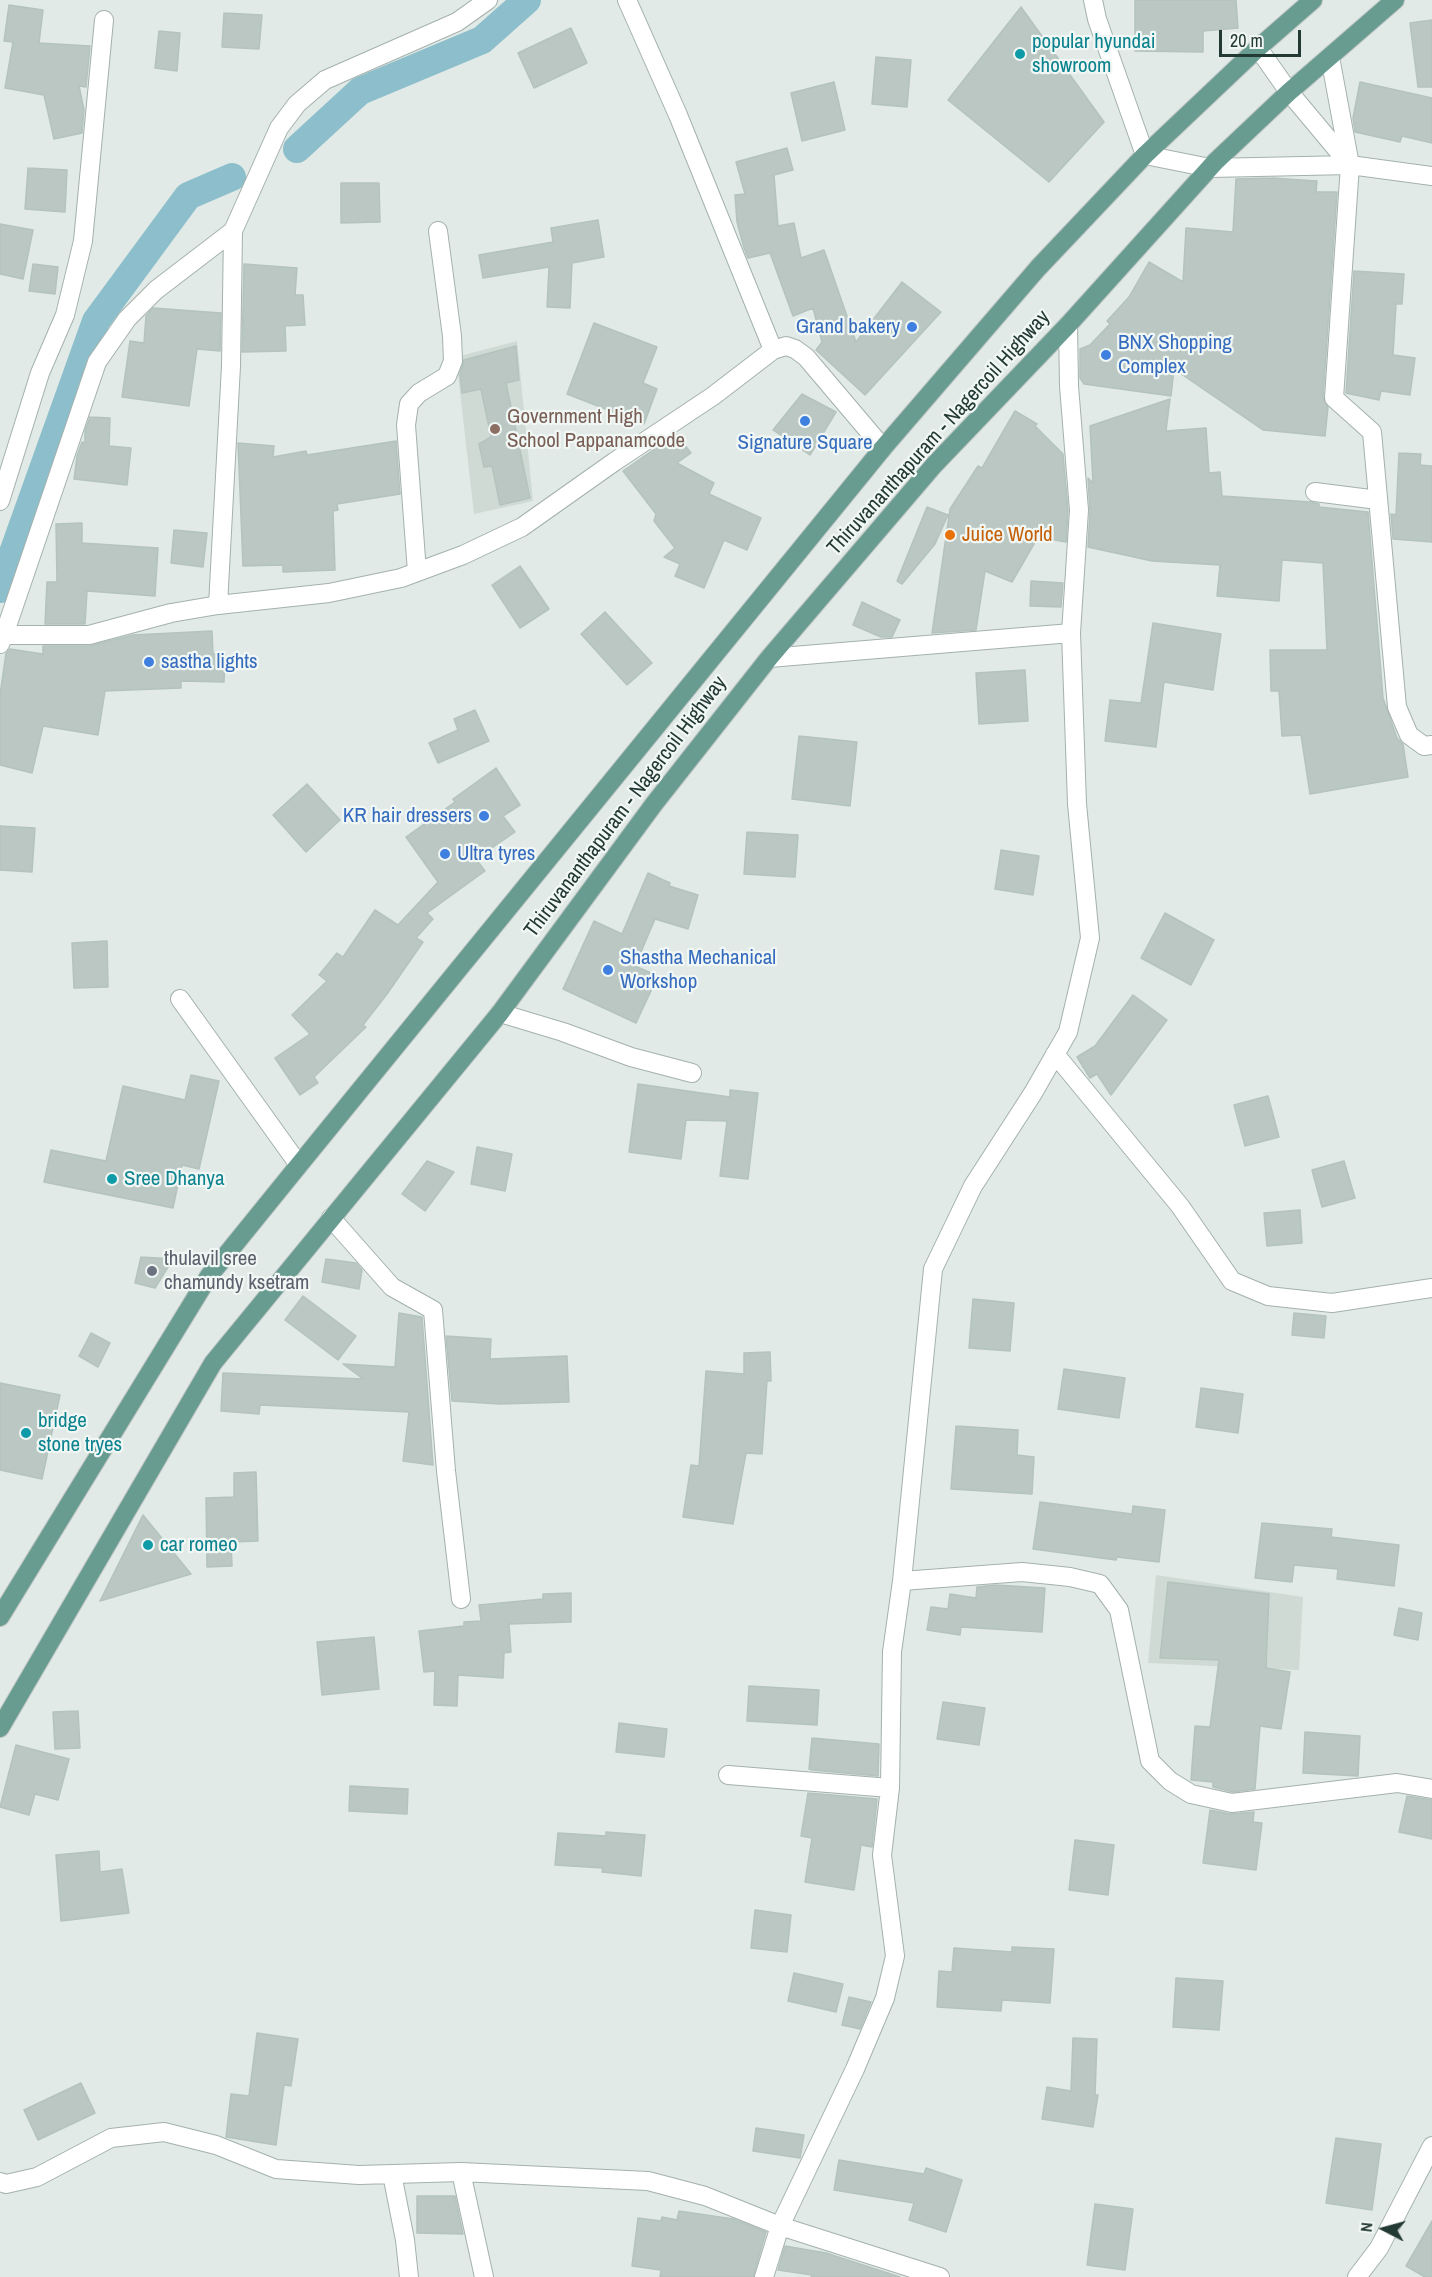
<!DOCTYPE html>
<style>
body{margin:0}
#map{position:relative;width:1432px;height:2277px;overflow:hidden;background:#e1eae6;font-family:"Archivo Narrow",sans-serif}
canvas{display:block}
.north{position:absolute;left:1354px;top:2199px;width:60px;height:60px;-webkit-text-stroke:4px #f1f7f4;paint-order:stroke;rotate:276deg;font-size:16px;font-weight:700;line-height:24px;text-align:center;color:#233934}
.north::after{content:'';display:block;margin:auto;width:21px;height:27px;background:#233934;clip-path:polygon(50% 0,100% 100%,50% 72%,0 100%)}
.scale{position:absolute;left:1219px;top:30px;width:82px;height:27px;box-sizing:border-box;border:3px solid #233934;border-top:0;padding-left:8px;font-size:18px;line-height:21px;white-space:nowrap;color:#233934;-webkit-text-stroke:4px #f1f7f4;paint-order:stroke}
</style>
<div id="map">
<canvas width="1432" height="2277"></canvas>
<div class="north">N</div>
<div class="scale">20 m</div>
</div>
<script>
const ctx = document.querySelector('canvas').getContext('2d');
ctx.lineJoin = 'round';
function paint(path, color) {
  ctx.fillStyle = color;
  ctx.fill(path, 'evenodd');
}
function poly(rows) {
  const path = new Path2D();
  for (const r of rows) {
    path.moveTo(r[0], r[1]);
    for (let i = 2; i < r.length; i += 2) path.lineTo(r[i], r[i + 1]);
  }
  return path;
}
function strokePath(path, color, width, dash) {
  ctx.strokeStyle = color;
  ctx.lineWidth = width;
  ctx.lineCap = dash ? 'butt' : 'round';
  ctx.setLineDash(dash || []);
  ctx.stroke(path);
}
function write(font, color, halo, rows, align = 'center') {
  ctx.font = font + ' "Archivo Narrow",sans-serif';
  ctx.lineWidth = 4.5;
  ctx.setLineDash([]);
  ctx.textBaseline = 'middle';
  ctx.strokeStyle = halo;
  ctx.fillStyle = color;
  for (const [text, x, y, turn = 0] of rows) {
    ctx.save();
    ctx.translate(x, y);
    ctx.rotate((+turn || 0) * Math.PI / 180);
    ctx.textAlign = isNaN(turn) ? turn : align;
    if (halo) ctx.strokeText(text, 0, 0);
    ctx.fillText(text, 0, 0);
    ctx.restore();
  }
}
paint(poly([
 [517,341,533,501,474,514,456,357],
 [1156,1575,1303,1597,1299,1670,1148,1663]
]), '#cfdad5');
strokePath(poly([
 [297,149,360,91,482,40,527,0],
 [0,589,96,321,188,196,232,177]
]), '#8dbecb', 28);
const building = poly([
 [1135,0,1236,0,1238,28,1203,31,1203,52,1135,51,1135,0],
 [9,5,43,10,39,43,90,46,86,87,79,86,84,110,82,133,54,139,44,95,5,88,13,42,4,41,9,5],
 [1021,7,1104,122,1049,182,948,100,1021,7],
 [224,13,262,15,259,49,222,47,224,13],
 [1432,20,1432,87,1418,87,1410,23,1432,20],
 [571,28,587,63,534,88,518,53,571,28],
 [159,31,180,33,177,71,155,68,159,31],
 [876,57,911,60,907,107,872,104,876,57],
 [834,82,845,130,802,141,791,93,834,82],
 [1360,82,1432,98,1432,143,1402,136,1400,142,1355,132,1353,118,1360,82],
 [787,148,793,170,774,175,778,226,794,223,801,258,824,250,856,342,902,282,941,312,865,395,816,350,822,342,813,308,793,316,770,253,748,258,744,248,737,222,735,195,745,194,736,162,787,148],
 [28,168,67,170,65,212,25,209,28,168],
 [1272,178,1317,181,1316,192,1337,192,1323,397,1328,407,1325,436,1263,430,1174,369,1171,396,1084,384,1080,378,1080,349,1090,345,1110,324,1107,321,1129,297,1149,262,1183,282,1186,228,1233,232,1236,179,1272,178],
 [341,183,379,183,380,222,341,223,341,183],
 [598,220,604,257,572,263,570,308,547,307,549,267,483,278,479,255,553,242,551,228,598,220],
 [0,224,33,230,23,279,0,274,0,224],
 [33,264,58,267,55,294,29,291,33,264],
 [244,264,297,268,295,295,303,295,305,325,285,326,286,351,242,352,244,264],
 [1354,271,1404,274,1402,304,1396,304,1393,355,1415,358,1410,395,1381,391,1379,400,1346,393,1354,271],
 [153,308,221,313,220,351,197,349,189,406,122,397,130,341,144,343,146,316,153,308],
 [594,323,657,347,643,383,657,389,644,424,567,394,594,323],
 [516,346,519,380,506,383,530,498,500,505,492,466,484,467,479,444,491,437,481,389,462,393,460,375,464,360,516,346],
 [802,394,836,412,810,455,773,430,802,394],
 [1170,399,1166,431,1206,428,1209,473,1220,472,1222,496,1311,502,1319,504,1319,507,1368,512,1383,698,1397,738,1403,744,1408,777,1310,794,1301,735,1282,736,1279,691,1271,691,1270,650,1327,650,1323,563,1282,560,1279,601,1217,596,1220,565,1152,561,1088,547,1090,511,1088,478,1093,483,1090,426,1170,399],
 [1015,411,1037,424,1035,426,1063,454,1068,510,1066,542,1038,537,1012,582,985,571,976,630,932,633,950,509,978,466,982,468,1015,411],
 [90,417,110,418,109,446,131,448,127,485,74,479,77,456,82,442,85,443,85,431,90,417],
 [676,434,691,453,677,463,714,483,709,494,761,518,747,550,724,540,704,588,675,576,680,564,664,557,675,548,654,521,656,514,623,471,676,434],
 [396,441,400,494,337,504,338,510,333,511,335,570,283,572,283,565,243,566,238,443,274,446,273,457,306,451,307,455,396,441],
 [1399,453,1421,454,1420,465,1432,466,1432,542,1393,539,1391,514,1396,515,1399,453],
 [927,507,948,515,935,544,902,584,897,581,927,507],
 [82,523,82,543,158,548,155,596,87,591,85,624,45,624,47,582,57,582,56,524,82,523],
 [174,530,207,533,203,567,171,563,174,530],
 [520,566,549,609,520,628,492,585,520,566],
 [1031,581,1063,583,1061,607,1030,606,1031,581],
 [862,602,900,620,892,637,881,637,853,625,862,602],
 [605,612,652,663,627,685,581,634,605,612],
 [1153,623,1221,634,1213,690,1164,682,1156,747,1105,741,1110,700,1141,703,1153,623],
 [212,631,213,654,225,654,224,682,181,681,181,688,105,691,98,735,43,726,32,773,0,765,0,695,6,653,10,649,43,654,43,646,89,646,133,635,212,631],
 [1025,670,1028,721,979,724,976,673,1025,670],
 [475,710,489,741,438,763,429,743,458,730,454,719,475,710],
 [799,736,857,742,850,806,792,799,799,736],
 [496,768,520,805,503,816,515,832,476,859,485,871,427,913,433,919,416,938,423,942,387,994,363,1025,366,1027,314,1077,318,1083,300,1095,275,1058,310,1034,292,1015,327,981,319,975,337,953,343,957,375,910,398,925,438,882,406,837,455,802,453,799,496,768],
 [307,784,340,820,306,852,273,815,307,784],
 [0,826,35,828,32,872,0,870,0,826],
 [747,832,798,835,795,877,744,874,747,832],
 [1001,850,1039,856,1033,895,995,889,1001,850],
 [648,873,670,883,669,886,698,895,688,929,655,919,635,966,658,976,636,1023,563,989,594,921,622,934,648,873],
 [1165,913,1214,940,1191,985,1141,958,1165,913],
 [107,941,108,987,74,988,72,943,107,941],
 [1133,995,1167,1020,1111,1095,1097,1074,1090,1078,1077,1057,1095,1046,1133,995],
 [191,1075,219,1081,199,1169,182,1165,173,1208,44,1182,51,1150,106,1161,123,1086,185,1100,191,1075],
 [638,1084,730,1097,730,1090,758,1093,748,1179,720,1176,727,1121,686,1120,681,1159,629,1152,638,1084],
 [1268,1096,1279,1137,1245,1146,1234,1105,1268,1096],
 [477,1147,512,1154,505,1191,471,1184,477,1147],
 [427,1161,454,1172,425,1211,402,1194,427,1161],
 [1344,1161,1355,1198,1322,1207,1312,1170,1344,1161],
 [1300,1210,1302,1243,1267,1246,1264,1213,1300,1210],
 [141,1257,173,1259,155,1288,135,1283,141,1257],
 [326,1259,356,1263,362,1270,359,1289,322,1282,326,1259],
 [303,1296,356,1336,338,1360,285,1320,303,1296],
 [973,1299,1014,1303,1010,1351,969,1348,973,1299],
 [399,1313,422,1317,433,1465,403,1461,409,1412,260,1405,259,1414,221,1411,223,1373,363,1379,343,1364,395,1367,399,1313],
 [1294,1313,1326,1316,1324,1338,1292,1335,1294,1313],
 [91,1333,110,1343,98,1367,79,1356,91,1333],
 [446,1336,491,1339,490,1359,567,1356,569,1402,500,1404,452,1401,446,1336],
 [770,1352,771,1381,767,1381,762,1454,746,1453,733,1524,683,1517,691,1465,699,1466,706,1371,744,1374,744,1353,770,1352],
 [1064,1369,1125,1378,1119,1418,1058,1409,1064,1369],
 [0,1383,60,1395,42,1479,0,1470,0,1383],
 [1201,1388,1243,1394,1238,1433,1196,1427,1201,1388],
 [956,1426,1018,1430,1017,1455,1034,1457,1032,1494,951,1489,956,1426],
 [256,1472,258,1541,231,1542,232,1566,207,1567,206,1498,234,1497,234,1473,256,1472],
 [1040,1502,1132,1514,1133,1506,1165,1510,1159,1562,1117,1557,1116,1560,1033,1549,1040,1502],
 [143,1515,191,1574,100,1601,143,1515],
 [1262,1523,1332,1529,1331,1537,1399,1545,1394,1586,1337,1579,1338,1569,1294,1565,1292,1582,1255,1578,1262,1523],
 [1168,1582,1269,1594,1266,1668,1290,1672,1281,1729,1260,1726,1255,1789,1233,1792,1213,1787,1213,1782,1191,1780,1195,1726,1210,1727,1219,1660,1160,1658,1168,1582],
 [996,1585,1045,1588,1042,1632,961,1627,960,1635,927,1630,931,1607,948,1609,950,1594,976,1598,977,1587,996,1585],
 [571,1593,571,1622,509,1624,511,1652,504,1653,503,1678,458,1675,457,1706,434,1705,435,1671,424,1672,419,1631,464,1626,464,1622,481,1621,479,1605,543,1599,543,1594,571,1593],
 [1399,1608,1422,1613,1418,1640,1394,1635,1399,1608],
 [374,1637,379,1689,322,1695,317,1642,374,1637],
 [749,1686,819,1690,817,1725,747,1721,749,1686],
 [943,1702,985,1708,979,1745,937,1739,943,1702],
 [78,1711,80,1748,55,1749,53,1712,78,1711],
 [619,1723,667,1729,664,1757,616,1752,619,1723],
 [1305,1732,1360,1736,1358,1776,1303,1773,1305,1732],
 [812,1738,879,1744,878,1776,812,1770,809,1769,812,1738],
 [16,1745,69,1759,58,1800,35,1794,29,1815,0,1807,16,1745],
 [350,1786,408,1789,407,1814,349,1811,350,1786],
 [808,1793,877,1799,872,1847,861,1845,854,1890,805,1882,812,1838,801,1836,808,1793],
 [1407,1796,1432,1800,1432,1839,1399,1832,1407,1796],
 [1210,1810,1230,1814,1254,1812,1253,1822,1262,1823,1256,1870,1203,1863,1210,1810],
 [606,1832,645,1835,641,1876,602,1872,603,1868,555,1865,558,1833,606,1836,606,1832],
 [1075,1840,1114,1845,1108,1895,1069,1890,1075,1840],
 [99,1851,100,1872,122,1869,129,1913,61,1921,56,1855,99,1851],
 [755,1910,791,1915,787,1952,751,1948,755,1910],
 [1012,1947,1054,1949,1050,2003,1002,2000,1001,2011,937,2007,939,1971,952,1972,954,1948,1012,1952,1012,1947],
 [794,1973,843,1984,836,2012,788,2001,794,1973],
 [1176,1978,1223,1981,1219,2030,1173,2027,1176,1978],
 [849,1997,871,2002,860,2029,842,2025,849,1997],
 [257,2033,298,2039,291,2086,284,2085,276,2145,226,2137,231,2094,249,2096,257,2033],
 [1073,2038,1097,2039,1095,2095,1098,2095,1093,2127,1042,2119,1047,2087,1071,2091,1073,2038],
 [81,2083,95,2113,38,2140,24,2110,81,2083],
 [756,2128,804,2135,800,2158,753,2151,756,2128],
 [1336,2138,1381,2144,1372,2210,1326,2203,1336,2138],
 [839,2160,924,2174,926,2168,962,2180,946,2232,909,2220,914,2203,834,2190,839,2160],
 [417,2196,455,2196,463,2234,417,2233,417,2196],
 [1095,2204,1133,2209,1125,2270,1087,2265,1095,2204],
 [679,2211,733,2219,766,2232,753,2277,660,2277,661,2270,632,2266,638,2218,661,2221,662,2217,677,2220,679,2211],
 [1432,2221,1432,2277,1425,2277,1406,2266,1432,2221],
 [785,2246,826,2253,900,2277,811,2277,812,2275,778,2270,785,2246]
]);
paint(building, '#bac7c3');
strokePath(building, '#b4c3be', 1.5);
const minor = poly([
 [627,0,678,115,773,350],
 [1093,0,1097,19,1145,155,1210,168,1350,165],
 [1258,48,1289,92,1350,165,1432,176],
 [1330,57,1350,165,1334,398,1372,432,1397,707,1409,735,1424,746,1432,745],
 [1315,492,1378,500],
 [0,501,40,373,65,315,83,241,104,20],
 [417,572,406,425,409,404,419,393,447,376,453,361,452,336,438,231],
 [218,605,231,366,233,231],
 [4,635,97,362,127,319,156,290,233,231,279,128,297,104,325,80,457,22,488,0],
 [0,644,4,635,89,635,171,613,218,605,329,593,401,578,463,555,522,527,614,462,713,396,773,350,786,346,795,349,806,357,883,448],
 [769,658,1071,633],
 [180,999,299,1165],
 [500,1013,563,1032,631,1057,692,1073],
 [1055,1054,1180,1206,1232,1281,1268,1296,1332,1303,1432,1288],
 [331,1218,392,1287,433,1310,446,1471,461,1599],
 [902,1581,933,1269,973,1186,1033,1093,1068,1032,1090,938,1077,804,1071,633,1079,510,1069,386,1068,325],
 [728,1775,890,1788],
 [461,2172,484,2277],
 [392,2174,405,2240,409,2277],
 [0,2182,6,2184,37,2177,111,2138,164,2132,216,2145,276,2169,359,2175,461,2172,648,2181,705,2196,780,2226,940,2277],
 [764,2277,780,2226,855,2069,885,1998,895,1956,882,1855,890,1788,892,1652,902,1581,1022,1572,1070,1577,1100,1584,1119,1610,1150,1761,1170,1781,1191,1794,1232,1803,1397,1783,1432,1789],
 [1357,2277,1379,2248,1432,2146]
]);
const major = poly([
 [0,1617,209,1276,299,1165,883,448,1038,268,1145,155,1258,48,1313,0],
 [0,1728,213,1363,500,1013,654,804,769,658,934,465,1068,325,1215,162,1289,92,1395,0]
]);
strokePath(minor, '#a4b1ad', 20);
strokePath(major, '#bdc4c2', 20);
strokePath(minor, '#fff', 18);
strokePath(major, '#699c91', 18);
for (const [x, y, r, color] of [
 [1020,54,6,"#0f9aa8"],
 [912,327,6,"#3f7fe0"],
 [1106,355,6,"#3f7fe0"],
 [805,421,6,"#3f7fe0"],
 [495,429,6,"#8d6e63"],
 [950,535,6,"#e8710a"],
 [149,662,6,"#3f7fe0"],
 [484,816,6,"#3f7fe0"],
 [445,854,6,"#3f7fe0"],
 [608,970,6,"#3f7fe0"],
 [112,1179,6,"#0f9aa8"],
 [152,1271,6,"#6b7280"],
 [26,1433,6,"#0f9aa8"],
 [148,1545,6,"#0f9aa8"]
]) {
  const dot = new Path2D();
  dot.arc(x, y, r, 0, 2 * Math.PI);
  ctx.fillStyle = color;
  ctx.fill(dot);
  strokePath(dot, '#f1f7f4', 2);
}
write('21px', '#0d838f', '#f1f7f4', [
 ["popular hyundai",1032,42],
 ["showroom",1032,66],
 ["Sree Dhanya",124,1179],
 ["bridge",38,1421],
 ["stone tryes",38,1445],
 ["car romeo",160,1545]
], 'left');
write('21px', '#366cbe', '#f1f7f4', [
 ["Grand bakery",900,327,"right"],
 ["BNX Shopping",1118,343],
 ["Complex",1118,367],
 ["Signature Square",805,443,"center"],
 ["sastha lights",161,662],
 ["KR hair dressers",472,816,"right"],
 ["Ultra tyres",457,854],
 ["Shastha Mechanical",620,958],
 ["Workshop",620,982]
], 'left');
write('21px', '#785e54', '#f1f7f4', [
 ["Government High",507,417],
 ["School Pappanamcode",507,441]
], 'left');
write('21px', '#233934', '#f1f7f4', [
 ["Thiruvananthapuram - Nagercoil Highway",939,433,-48],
 ["Thiruvananthapuram - Nagercoil Highway",626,807,-53]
]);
write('21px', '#c56008', '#f1f7f4', [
 ["Juice World",962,535]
], 'left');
write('21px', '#5b616d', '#f1f7f4', [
 ["thulavil sree",164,1259],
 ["chamundy ksetram",164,1283]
], 'left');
</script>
